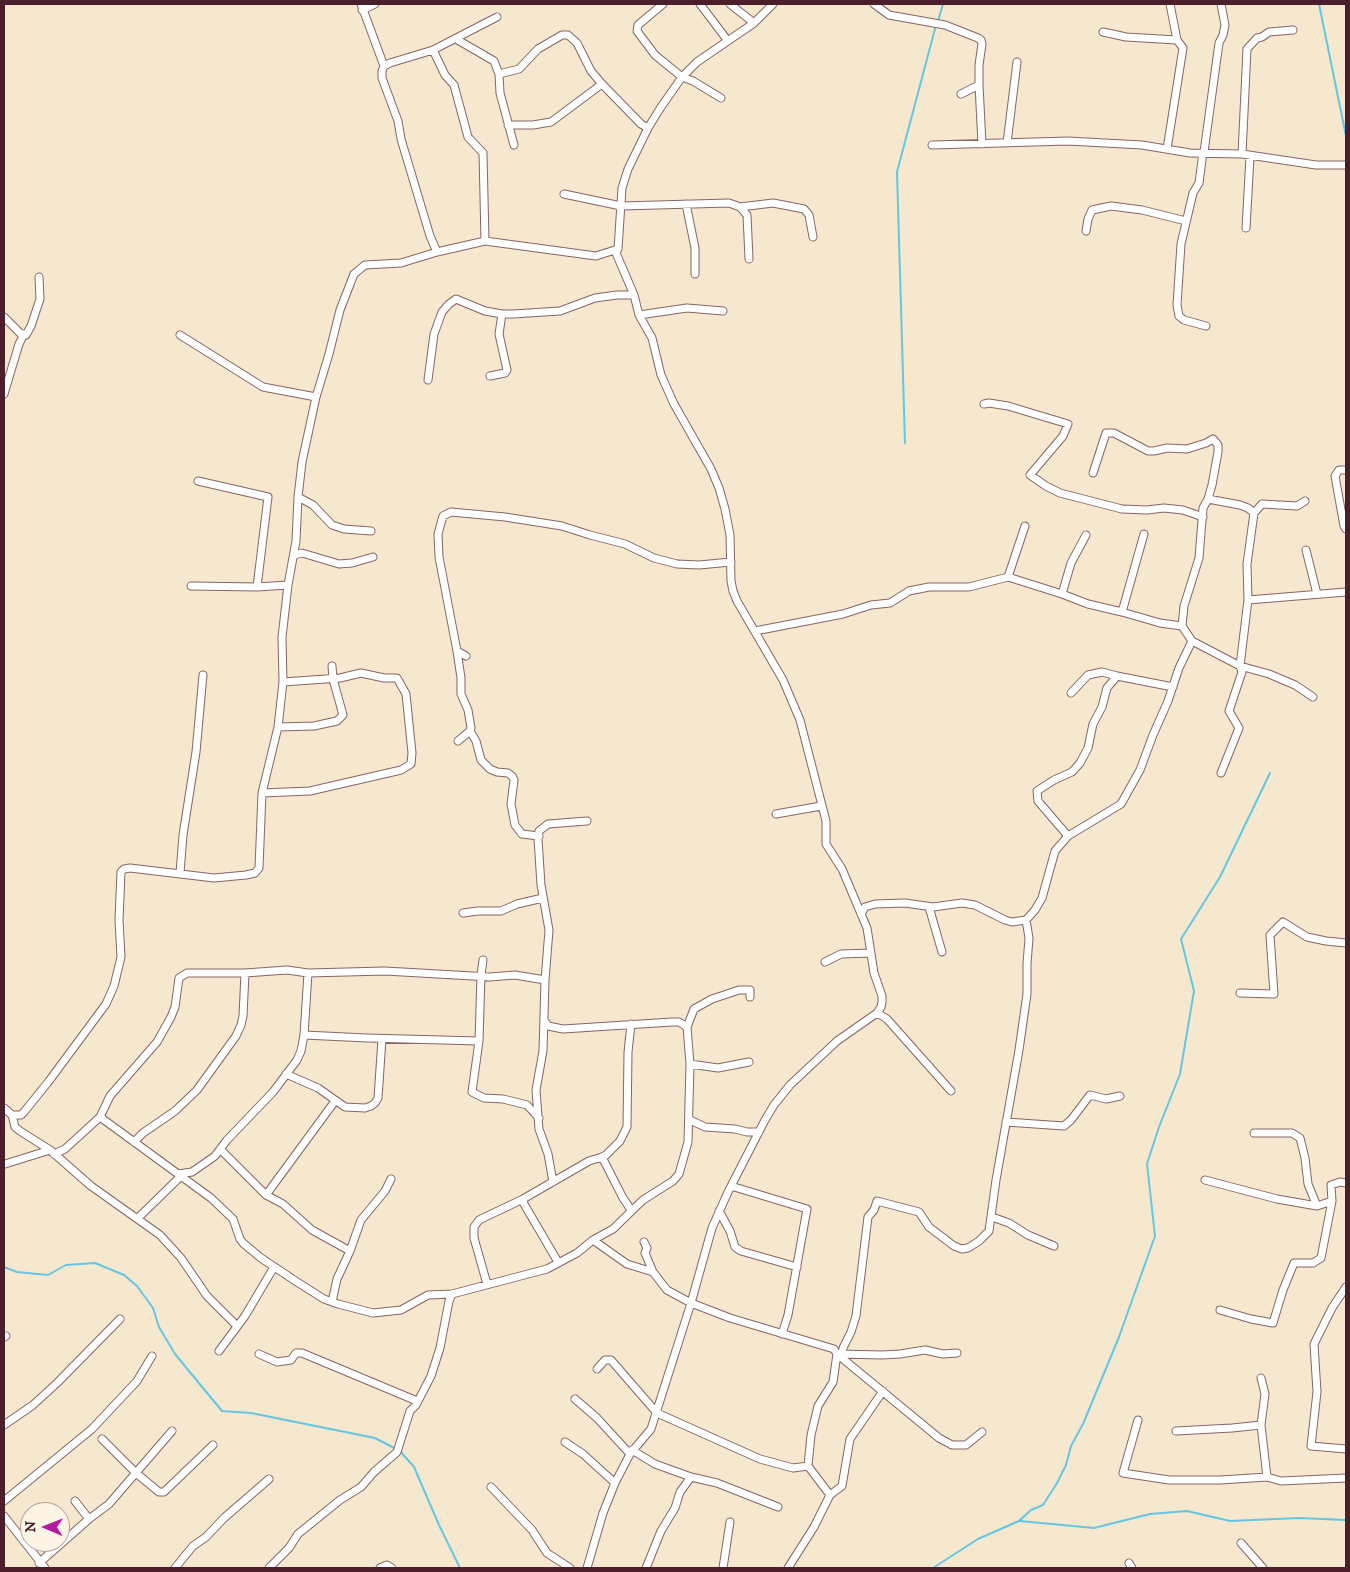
<!DOCTYPE html>
<style>
body{margin:0}
#map{position:relative;width:1350px;height:1572px;overflow:hidden;background:#f6e7cf;font-family:"IM FELL DW Pica",serif}
canvas{display:block}
.frame{position:absolute;inset:0;border:5px solid #4a1f2b;pointer-events:none}
.north{position:absolute;left:20px;top:1502px;width:50px;height:50px;box-sizing:border-box;background:#fcf5e5;border:1px solid #b59f9b;border-radius:50%;rotate:271deg;font-size:14px;font-weight:700;line-height:20px;text-align:center;color:#4a1f2b}
.north::after{content:'';display:block;margin:auto;width:18px;height:22px;background:#b5179e;clip-path:polygon(50% 0,100% 100%,50% 72%,0 100%)}
</style>
<div id="map">
<canvas width="1350" height="1572"></canvas>
<div class="frame"></div>
<div class="north">N</div>
</div>
<script>
const ctx = document.querySelector('canvas').getContext('2d');
ctx.lineJoin = 'round';
function poly(rows) {
  const path = new Path2D();
  for (const r of rows) {
    path.moveTo(r[0], r[1]);
    for (let i = 2; i < r.length; i += 2) path.lineTo(r[i], r[i + 1]);
  }
  return path;
}
function strokePath(path, color, width, dash) {
  ctx.strokeStyle = color;
  ctx.lineWidth = width;
  ctx.lineCap = dash ? 'butt' : 'round';
  ctx.setLineDash(dash || []);
  ctx.stroke(path);
}
strokePath(poly([
 [1319,4,1346,136],
 [938,21,943,4],
 [905,443,897,172,936,25],
 [4,1267,17,1272,48,1275,66,1265,95,1263,124,1275,137,1286,153,1308,159,1327,175,1354,222,1411,251,1413,375,1438,396,1449],
 [400,1451,414,1467,439,1525,460,1568],
 [1020,1521,1094,1528,1150,1514,1187,1511,1230,1521,1299,1518,1346,1520],
 [933,1568,978,1539,1019,1521,1031,1510,1043,1505,1057,1483,1066,1465,1071,1446,1083,1424,1119,1337,1155,1236,1147,1164,1159,1127,1180,1074,1194,991,1181,939,1220,877,1270,773]
]), '#64c6e2', 2);
const minor = poly([
 [361,4,384,66],
 [663,4,638,25,637,31,655,55,682,77,693,81,721,98],
 [700,4,728,41],
 [730,4,754,23],
 [874,4,889,15,945,25,978,38,981,40,982,44,979,65,979,85,961,94],
 [362,10,375,4],
 [1103,32,1126,37,1177,40],
 [456,39,494,61,499,74,500,93,514,145],
 [433,50,445,75,454,85,468,137,483,153,485,241],
 [499,74,519,69,538,49,562,35,568,35,577,43,591,71,602,84,641,124,648,128],
 [979,85,982,144],
 [508,125,533,125,551,122,602,84],
 [1007,143,1017,62],
 [932,145,1068,141,1142,145,1190,153,1242,154,1316,165,1346,165],
 [1167,149,1183,48,1177,40,1170,4],
 [1203,152,1199,183,1193,193,1181,244,1177,305,1179,316,1184,320,1206,326],
 [1204,152,1219,43,1223,35,1225,25,1221,4],
 [1242,154,1247,49,1257,38,1262,37,1269,32,1293,30],
 [564,194,621,206,729,203,740,207,747,215,749,259],
 [686,204,695,248,695,274],
 [740,207,773,203,804,209,809,215,813,237],
 [1246,228,1250,157],
 [1086,231,1088,219,1092,210,1111,206,1142,210,1186,221],
 [437,252,430,236,401,139,398,121,382,78,382,71,384,66,390,63,433,50,497,17],
 [639,315,687,308,723,311],
 [4,317,21,334,26,335,31,326,40,299,39,277],
 [180,335,263,387,316,397],
 [490,376,505,373,507,370,499,334,502,314],
 [428,380,434,334,442,312,449,304,456,299,485,311,502,314,513,314,560,311,595,298,617,295,634,295],
 [4,394,19,344,24,334],
 [984,404,989,403,1008,406,1068,424,1063,436,1030,475,1046,486,1060,493,1122,509,1147,510,1164,508,1183,510,1203,517],
 [1346,470,1339,470,1335,476,1344,526,1346,529],
 [1093,473,1106,433,1114,433,1148,451,1154,451,1167,448,1187,449,1206,443,1213,439,1218,445,1218,452,1212,485,1208,499],
 [198,481,268,497,257,587,288,585],
 [298,497,313,505,332,525,344,529,371,531],
 [1025,526,1008,577,1062,594,1088,604,1122,612],
 [1144,534,1122,612,1160,623,1182,626],
 [1306,550,1317,594],
 [294,555,302,553,339,564,352,563,373,557],
 [191,586,257,587],
 [1062,594,1071,563,1086,535],
 [1248,600,1346,592],
 [755,631,843,614,871,605,890,603,909,591,929,587,969,587,1008,577],
 [1192,641,1182,626,1184,606,1199,558,1203,508,1208,499,1240,505,1248,508,1254,513],
 [457,651,461,678,461,694,468,710,471,728,470,731,458,741],
 [466,656,457,651,439,557,438,534,443,516,451,512,505,517,562,526,590,535,625,544,654,558,677,564,699,565,731,562],
 [1071,693,1088,675,1102,672,1117,676],
 [278,727,314,726,337,721,343,715,333,679,332,666],
 [470,731,476,741,481,760,490,769,497,772,508,773,512,776,514,780,511,804,515,825,522,834,539,836],
 [1221,773,1239,728,1229,711,1242,672,1240,666,1269,674,1295,685,1313,697],
 [262,793,310,791,401,770,411,764,412,753,406,694,397,678,384,678,361,673,340,678,283,682],
 [776,814,821,806],
 [1068,836,1038,801,1037,791,1054,780,1072,772,1080,763,1088,748,1093,724,1102,707,1107,688,1117,676,1173,687],
 [180,873,183,835,196,752,203,675],
 [929,907,942,952],
 [463,913,478,911,501,911,517,904,543,898],
 [861,914,865,907,875,904,905,903,933,907,962,903,975,905,1005,920,1012,922,1026,920,1035,910,1042,898,1055,851,1068,836,1121,804,1140,770,1153,735,1168,701,1179,668,1192,641,1240,666,1248,600,1247,564,1254,513,1262,504,1297,506,1305,501],
 [825,962,841,954,871,953],
 [1240,993,1274,994,1270,935,1283,922,1307,937,1326,941,1346,943],
 [877,1013,887,1019,951,1091],
 [544,1020,548,1026,563,1029,672,1022,679,1022,687,1027],
 [304,1035,367,1038,479,1041,481,975,483,960],
 [479,1041,472,1092,484,1098,503,1099,527,1105,539,1118],
 [690,1064,718,1068,749,1062],
 [286,1074,318,1088,345,1107,365,1108,371,1106,375,1103,378,1098,382,1039],
 [4,1108,12,1115,21,1115,24,1112,49,1081,106,1004,114,986,121,957,119,920,121,872,124,869,130,868,214,878,246,875,255,873,259,868,262,793,278,727,283,682,282,637,288,585,296,541,298,497,302,462,316,397,329,354,340,310,354,274,365,265,401,263,437,252,485,241,596,256,618,249],
 [12,1115,15,1127,20,1131,50,1150,91,1186,160,1235,181,1258,207,1296,237,1326],
 [100,1117,211,1198,233,1219,240,1239,243,1243,261,1258,297,1282,324,1299,338,1304,373,1313,401,1310,428,1295,452,1294,547,1269,577,1253,593,1240,613,1229,643,1200,673,1181,679,1174,688,1142,690,1064,687,1027,694,1009,712,999,739,990,750,990,750,997],
 [690,1120,705,1127,735,1129,747,1132,759,1132],
 [1006,1122,1064,1126,1071,1120,1090,1095,1106,1099,1120,1096],
 [1254,1133,1292,1133,1300,1138,1305,1158,1308,1184,1317,1206],
 [134,1142,143,1133,175,1111,197,1090,236,1036,241,1025,243,1016,245,973],
 [220,1149,266,1195,283,1204,312,1230,350,1251],
 [54,1154,65,1149,100,1117,110,1096,157,1042,171,1017,175,1007,179,978,187,973,245,973,287,970,308,973,385,971,490,977,515,975,545,980],
 [602,1157,606,1155,620,1141,627,1127,628,1052,631,1024],
 [5,1164,50,1150],
 [178,1174,192,1172,215,1156,227,1140,273,1092,297,1060,301,1051,304,1035,308,973],
 [1205,1180,1277,1199,1317,1206,1332,1201],
 [553,1182,548,1154,539,1129,536,1090,543,1051,545,980,549,930,541,885,538,839,539,831,548,824,587,821],
 [731,1186,807,1209,788,1315,782,1334],
 [266,1195,335,1101],
 [719,1211,730,1231,735,1247,741,1251,797,1267],
 [992,1217,1009,1223,1028,1235,1054,1246],
 [138,1218,181,1176],
 [593,1240,627,1264,653,1272],
 [644,1242,647,1248,645,1253,653,1272,667,1290,691,1303,730,1318,834,1349,837,1354,882,1355,900,1354,925,1350,943,1354,957,1353],
 [558,1262,524,1204,523,1199,589,1161,602,1157,623,1198,631,1210],
 [487,1284,474,1238,474,1227,479,1220,523,1199],
 [1346,1287,1332,1308,1314,1344,1317,1392,1311,1446,1346,1449],
 [332,1302,337,1279,350,1251,361,1220,385,1191,391,1179],
 [1220,1310,1251,1319,1273,1323,1283,1290,1294,1263,1313,1263,1321,1258,1332,1201,1331,1185,1340,1182,1346,1183],
 [4,1337,6,1336],
 [219,1351,245,1316,274,1267],
 [259,1354,277,1362,291,1360,296,1353,302,1353,417,1401],
 [837,1354,939,1438,952,1445,966,1445,982,1432],
 [842,1354,843,1348,851,1332,856,1316,868,1217,874,1210,877,1201,919,1212,929,1227,954,1246,962,1249,968,1248,979,1241,989,1231,996,1180,1019,1050,1027,994,1027,964,1029,938,1026,920],
 [597,1369,605,1360,611,1360,657,1413,760,1459,793,1468,808,1466],
 [1261,1378,1265,1394,1261,1425,1267,1477],
 [575,1399,597,1418,630,1454],
 [1138,1420,1123,1473,1169,1480,1220,1480,1267,1477,1281,1481,1346,1478],
 [4,1425,33,1405,57,1383,120,1319],
 [1176,1431,1232,1428,1261,1425],
 [102,1439,136,1473,159,1492,164,1492,213,1445],
 [565,1442,583,1454,615,1483],
 [632,1450,655,1464,691,1477,717,1483,778,1507],
 [491,1487,532,1530,547,1553,570,1568],
 [830,1495,842,1486,850,1439,883,1391],
 [4,1501,92,1429,137,1381,152,1356],
 [75,1501,89,1519],
 [4,1516,45,1568],
 [1241,1543,1263,1568],
 [39,1563,89,1519,109,1504,172,1431],
 [1129,1563,1132,1568],
 [175,1568,193,1546,206,1537,224,1518,269,1479],
 [269,1568,289,1548,298,1534,340,1500,361,1487,374,1472,397,1452,410,1411,416,1405,431,1376,440,1348,449,1301,452,1294],
 [380,1568,387,1565,392,1568],
 [587,1568,603,1513,615,1483,630,1454,651,1429,691,1303,712,1228,728,1192,765,1120,774,1105,790,1085,837,1041,877,1013,881,1007,882,1002,882,996,874,973,867,928,842,869,826,844,826,821,800,720,783,680,737,601,733,591,731,581,730,535,725,509,719,488,711,469,674,404,661,375,652,338,639,315,634,295,616,253,618,249,622,188,628,169,648,128,661,107,682,77,697,62,754,23,773,4],
 [646,1568,661,1531,675,1508,680,1492,691,1477],
 [723,1568,730,1522],
 [788,1568,814,1527,830,1495,808,1466,811,1435,818,1406,833,1382,837,1354]
]);
strokePath(minor, '#866564', 9);
strokePath(minor, '#fff', 7);
</script>
